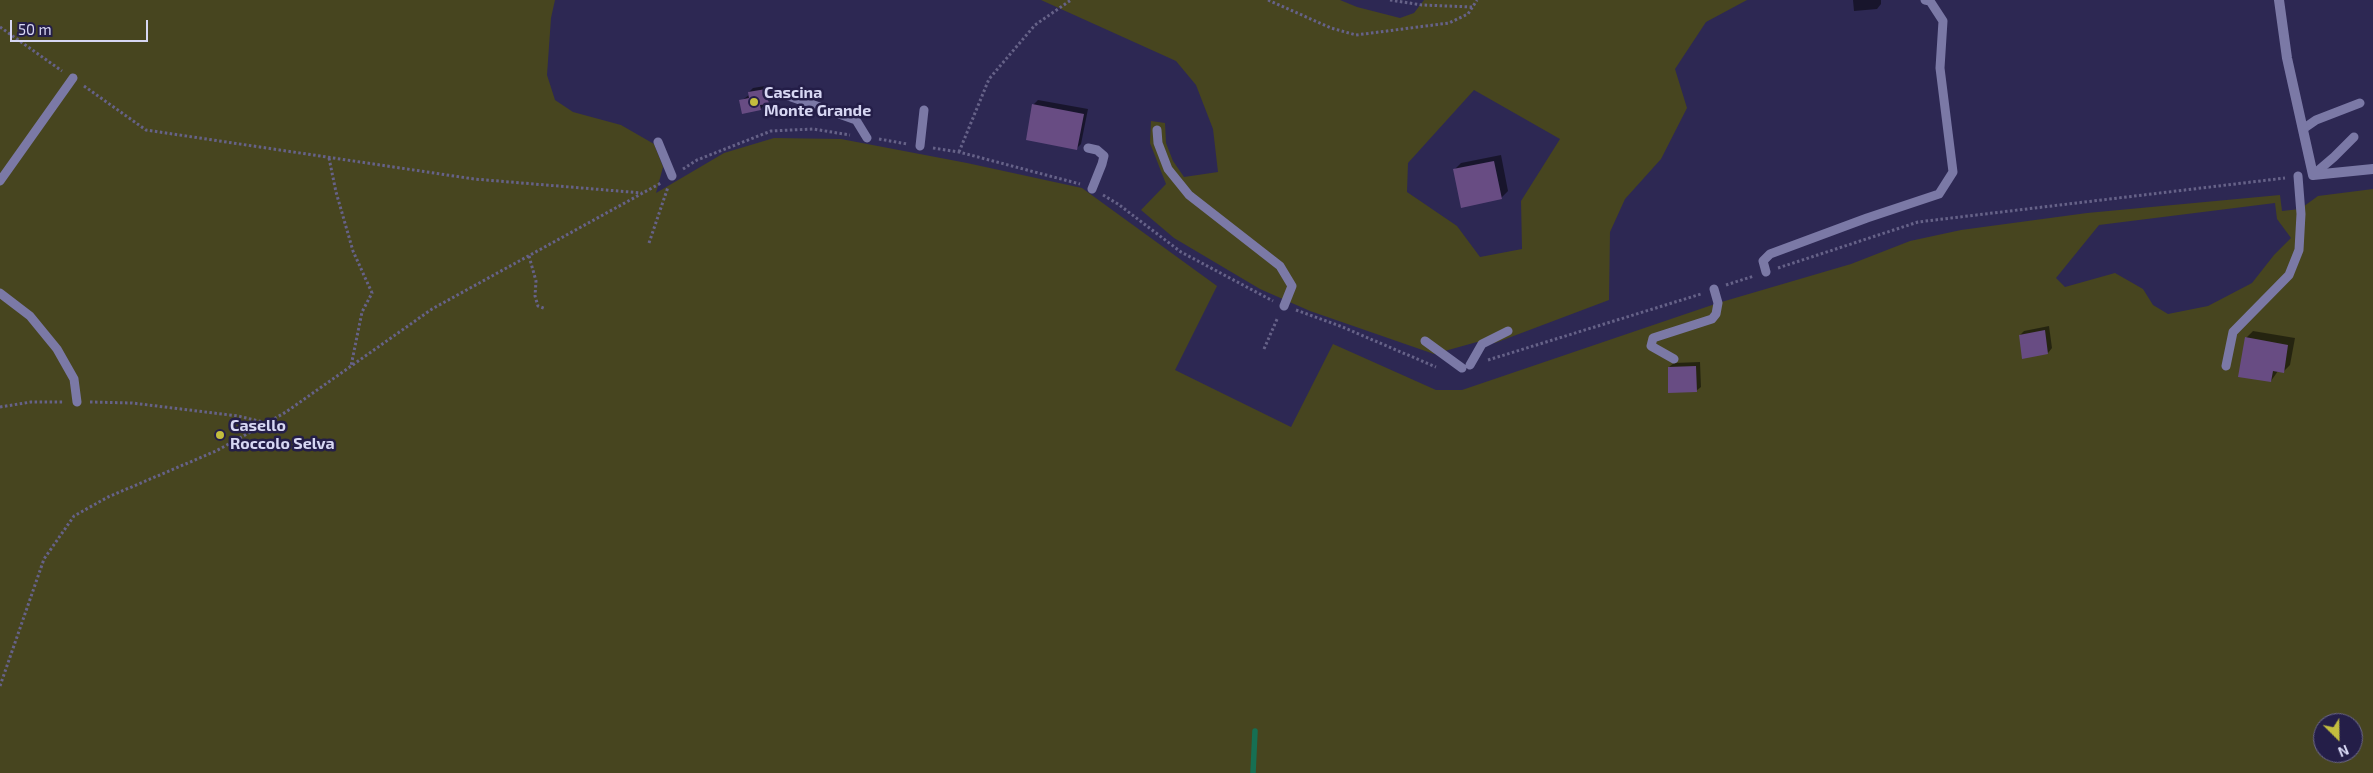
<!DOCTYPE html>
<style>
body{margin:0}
#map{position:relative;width:2373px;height:773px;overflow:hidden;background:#2d2853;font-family:"Exo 2",sans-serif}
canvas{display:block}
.north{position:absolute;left:2313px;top:713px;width:50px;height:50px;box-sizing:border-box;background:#241e48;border:1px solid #6c688c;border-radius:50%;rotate:157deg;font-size:14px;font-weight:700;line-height:20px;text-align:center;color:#d7d7f3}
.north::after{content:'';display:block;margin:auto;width:18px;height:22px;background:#c3bd3e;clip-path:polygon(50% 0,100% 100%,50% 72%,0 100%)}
.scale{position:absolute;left:10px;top:20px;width:138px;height:22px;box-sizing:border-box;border:2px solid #d7d7f3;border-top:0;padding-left:6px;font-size:15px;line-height:18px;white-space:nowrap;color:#d7d7f3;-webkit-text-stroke:4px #241e48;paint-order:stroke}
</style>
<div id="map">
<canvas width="2373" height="773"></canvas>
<div class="north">N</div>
<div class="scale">50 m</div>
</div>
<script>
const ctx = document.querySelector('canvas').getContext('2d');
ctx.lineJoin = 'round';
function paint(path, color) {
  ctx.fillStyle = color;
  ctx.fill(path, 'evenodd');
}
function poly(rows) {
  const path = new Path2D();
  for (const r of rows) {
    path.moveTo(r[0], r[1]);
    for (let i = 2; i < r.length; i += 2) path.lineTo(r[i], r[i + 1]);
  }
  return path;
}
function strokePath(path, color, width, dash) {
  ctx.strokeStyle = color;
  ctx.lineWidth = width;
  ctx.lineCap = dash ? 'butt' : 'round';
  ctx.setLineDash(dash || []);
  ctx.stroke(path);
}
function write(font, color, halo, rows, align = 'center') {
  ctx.font = font + ' "Exo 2",sans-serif';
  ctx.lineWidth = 5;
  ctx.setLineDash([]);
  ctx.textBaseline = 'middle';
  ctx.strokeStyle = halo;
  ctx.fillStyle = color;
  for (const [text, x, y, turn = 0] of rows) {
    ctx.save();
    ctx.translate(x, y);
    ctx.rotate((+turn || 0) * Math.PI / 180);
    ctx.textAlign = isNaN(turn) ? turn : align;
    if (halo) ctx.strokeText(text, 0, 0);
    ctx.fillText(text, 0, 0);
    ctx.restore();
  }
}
paint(poly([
 [0,0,555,0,551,18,547,75,555,100,573,112,621,125,654,144,663,167,656,193,724,153,774,138,841,139,967,163,1082,188,1217,286,1175,370,1291,427,1333,344,1436,390,1462,390,1718,303,1851,264,1910,241,1961,230,2087,213,2280,195,2282,211,2300,209,2318,196,2373,189,2373,773,0,773],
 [2275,203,2277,219,2291,238,2274,255,2252,283,2208,306,2168,314,2153,305,2143,289,2115,273,2065,287,2056,278,2099,225],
 [2323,723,2353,723,2353,753,2323,753],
 [1041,0,1340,0,1357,7,1400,18,1414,13,1424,0,1747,0,1706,22,1675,69,1687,108,1661,159,1625,199,1610,232,1609,300,1495,343,1477,342,1434,354,1310,311,1260,289,1174,238,1141,210,1166,184,1150,143,1151,121,1165,123,1166,143,1173,161,1184,177,1218,172,1213,129,1196,85,1176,61],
 [1474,90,1560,139,1521,201,1522,249,1480,257,1457,226,1407,192,1408,163]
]), '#47451f');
paint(poly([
 [1853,0,1881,0,1881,4,1877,9,1854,11],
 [771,85,773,98,765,103,761,109,741,101,749,95,749,92,753,88],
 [1038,100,1088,109,1081,144,1077,148,1033,105],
 [1501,155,1508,191,1501,198,1454,170,1461,163],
 [2049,326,2052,348,2048,353,2020,335,2024,331],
 [2253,331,2295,338,2290,365,2283,372,2278,371,2271,381,2246,338],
 [1700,362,1701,387,1696,391,1669,367,1674,363]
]), '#0007');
strokePath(poly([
 [1253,773,1255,731]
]), '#166f53', 5.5);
paint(poly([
 [766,89,769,104,760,105,761,110,742,114,739,100,749,98,748,92],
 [1032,104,1084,114,1077,150,1026,140],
 [1494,161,1502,199,1461,208,1453,169],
 [2045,330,2048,354,2022,359,2019,335],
 [2245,337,2288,345,2284,373,2273,371,2271,382,2238,377],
 [1696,366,1697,392,1668,393,1668,367]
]), '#684c83');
strokePath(poly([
 [1268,0,1331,28,1356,35,1449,23,1468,14,1477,0],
 [1390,0,1422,5,1472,7],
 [0,27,62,71],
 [84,86,146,130,474,179,642,193],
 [879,139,907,144],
 [933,148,959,152,1080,184],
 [959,152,989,79,1035,25,1071,0],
 [329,158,336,192,353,251,372,293,362,312,351,366],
 [683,169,697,160,771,131,813,129,850,135],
 [1103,195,1118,204,1181,252,1273,301],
 [649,243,668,187],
 [529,256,536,281,535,296,538,306,546,309],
 [1778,268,1918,222,2285,178],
 [1726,285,1754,276],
 [1296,310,1340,326,1436,367],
 [1264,349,1278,317],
 [1488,360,1701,294],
 [90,402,132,403,238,416,267,423],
 [0,407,31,402,63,402],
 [0,686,44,559,74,516,108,497,216,451,267,423,286,412,432,309,661,183]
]), '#666288', 3, [2.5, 2.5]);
strokePath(poly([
 [780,93,856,120,867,138],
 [2303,129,2316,120,2360,103],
 [1157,130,1158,143,1168,169,1189,195,1280,266,1292,286,1284,306],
 [658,142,672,176],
 [920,146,924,110],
 [1088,148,1097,150,1104,156,1102,164,1092,189],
 [2313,175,2334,157,2354,137],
 [0,181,73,78],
 [1766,272,1763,261,1770,254,1867,218,1939,194,1953,172,1940,68,1943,21,1930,1,1925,0],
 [0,293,30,316,57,349,74,379,77,402],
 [1425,341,1462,368],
 [1674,359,1651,346,1653,338,1712,319,1716,314,1718,303,1714,289],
 [1470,365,1482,344,1508,331],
 [2226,366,2233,332,2289,275,2299,250,2301,214,2298,176]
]), '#7b79a6', 9);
strokePath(poly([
 [2279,0,2287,58,2313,175,2373,169]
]), '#7b79a6', 10);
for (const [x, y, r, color] of [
 [754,102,5,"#c3bd3e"],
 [220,435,5,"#c3bd3e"]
]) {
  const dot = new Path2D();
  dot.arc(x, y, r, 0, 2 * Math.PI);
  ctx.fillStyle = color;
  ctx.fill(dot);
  strokePath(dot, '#241e48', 2);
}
write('bold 16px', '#d7d7f3', '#241e48', [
 ["Cascina",764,93],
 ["Monte Grande",764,111],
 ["Casello",230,426],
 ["Roccolo Selva",230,444]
], 'left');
</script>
